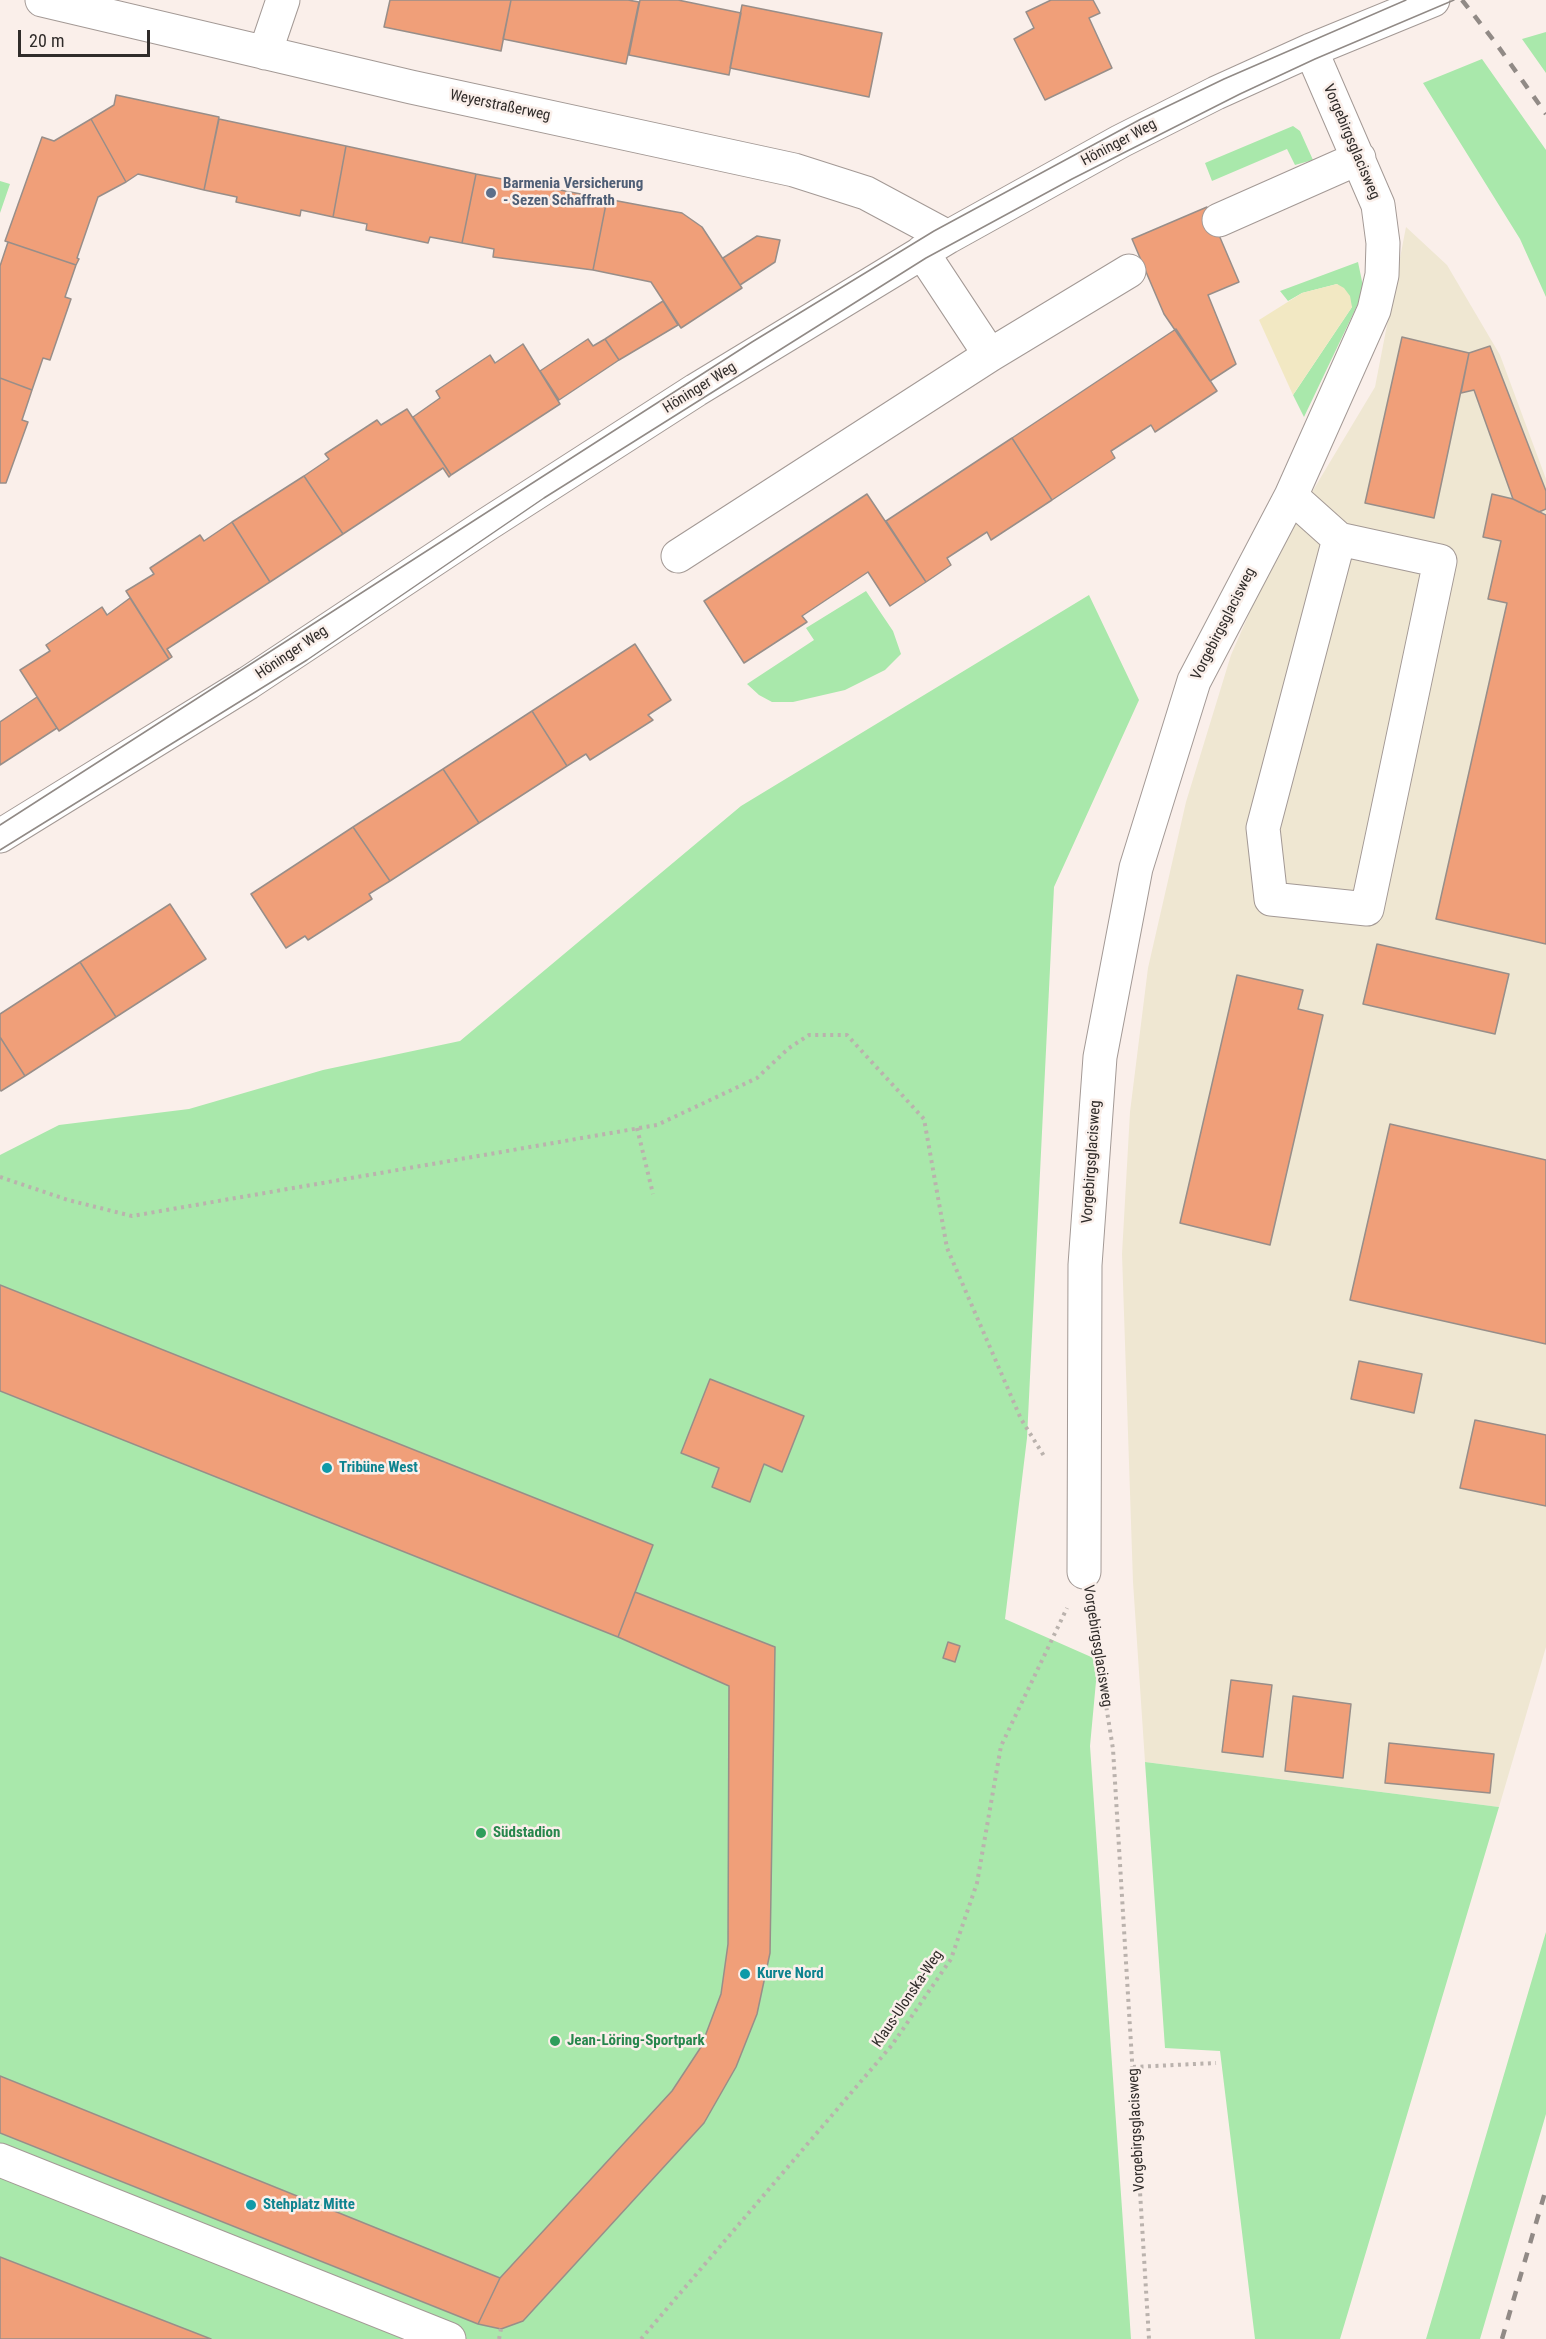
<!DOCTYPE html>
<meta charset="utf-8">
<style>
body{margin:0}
#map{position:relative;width:1546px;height:2339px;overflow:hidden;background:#faefea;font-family:"Roboto Condensed",sans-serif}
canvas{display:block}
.scale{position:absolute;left:18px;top:30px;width:132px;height:27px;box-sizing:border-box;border:3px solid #302c2a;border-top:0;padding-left:8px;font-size:18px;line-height:21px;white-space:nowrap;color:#302c2a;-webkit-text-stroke:4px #faefea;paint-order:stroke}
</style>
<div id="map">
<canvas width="1546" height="2339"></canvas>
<div class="scale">20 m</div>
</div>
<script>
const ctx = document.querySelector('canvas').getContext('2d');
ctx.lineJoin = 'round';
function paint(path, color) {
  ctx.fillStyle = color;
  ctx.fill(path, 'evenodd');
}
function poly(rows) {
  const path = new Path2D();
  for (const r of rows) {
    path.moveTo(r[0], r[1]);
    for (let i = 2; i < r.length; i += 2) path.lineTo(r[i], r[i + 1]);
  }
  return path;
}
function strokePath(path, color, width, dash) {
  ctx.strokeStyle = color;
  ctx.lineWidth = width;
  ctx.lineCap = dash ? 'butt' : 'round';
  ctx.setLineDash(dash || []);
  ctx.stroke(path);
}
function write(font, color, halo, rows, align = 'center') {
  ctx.font = font + ' "Roboto Condensed",sans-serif';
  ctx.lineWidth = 5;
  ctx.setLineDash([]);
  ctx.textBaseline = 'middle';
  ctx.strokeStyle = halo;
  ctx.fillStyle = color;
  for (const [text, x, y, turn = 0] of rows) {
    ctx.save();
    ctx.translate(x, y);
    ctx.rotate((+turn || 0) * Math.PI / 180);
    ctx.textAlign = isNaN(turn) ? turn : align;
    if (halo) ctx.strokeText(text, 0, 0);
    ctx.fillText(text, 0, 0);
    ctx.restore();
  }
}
paint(poly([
 [1406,227,1447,265,1500,355,1546,479,1546,1647,1499,1807,1145,1762,1133,1582,1122,1254,1130,1112,1148,968,1186,802,1231,655,1276,552,1375,387]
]), '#efe7d2');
paint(poly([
 [1546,32,1546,73,1522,39],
 [1482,59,1546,150,1546,297,1520,239,1423,83],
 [1293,126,1300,131,1313,160,1295,165,1287,149,1212,181,1205,163],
 [0,181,10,184,0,213],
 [1358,262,1364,291,1304,417,1293,395,1352,307,1337,284,1302,293,1288,301,1280,291],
 [866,591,893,631,901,654,885,670,845,690,793,702,772,702,759,695,747,684,814,640,806,628],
 [1089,595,1139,700,1054,887,1027,1438,1005,1619,1098,1660,1090,1746,1131,2339,0,2339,0,1155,59,1125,189,1109,323,1070,460,1041,741,806],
 [1145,1762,1499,1807,1340,2339,1255,2339,1220,2051,1165,2048],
 [1546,1932,1546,2114,1480,2339,1426,2339]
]), '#a9e8ab');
paint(poly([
 [1337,284,1344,288,1350,296,1352,307,1293,395,1259,320,1302,293]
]), '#f2e8c3');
const building = poly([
 [390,0,511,0,501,51,384,27,390,0],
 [511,0,628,0,639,2,626,64,503,39,511,0],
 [640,0,678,0,741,13,729,75,629,55,640,0],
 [1051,0,1093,0,1100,13,1089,18,1112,68,1045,100,1014,39,1034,28,1026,12,1051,0],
 [742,5,882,33,869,97,730,68,742,5],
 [116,95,219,117,204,190,138,174,126,182,91,119,114,105,116,95],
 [91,119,126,182,98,197,77,258,79,259,76,265,5,241,42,137,54,141,91,119],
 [219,119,346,146,333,217,301,210,300,216,236,202,237,197,204,190,219,119],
 [346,146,476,174,462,243,430,237,428,243,366,230,367,224,333,217,346,146],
 [476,174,607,199,593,270,493,257,494,249,462,243,476,174],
 [607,199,682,213,702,227,742,288,681,328,651,282,593,270,607,199],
 [1207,207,1239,282,1208,295,1236,364,1210,381,1164,314,1132,239,1207,207],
 [757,236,780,240,775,262,740,285,723,258,757,236],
 [8,242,76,265,65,297,71,299,50,360,43,358,32,390,0,378,0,266,8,242],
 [663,301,678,325,619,360,605,339,663,301],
 [1176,329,1217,391,1155,432,1151,425,1111,451,1115,458,1052,500,1012,438,1176,329],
 [1402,337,1469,353,1434,518,1365,503,1402,337],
 [588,339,593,346,605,339,619,360,559,400,540,371,588,339],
 [523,344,560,404,451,475,413,417,440,398,436,391,490,355,495,363,523,344],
 [1490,346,1546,491,1546,509,1539,512,1513,499,1474,390,1461,393,1469,353,1490,346],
 [0,378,32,390,22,420,28,422,6,483,0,483,0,378],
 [407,409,451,475,449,477,443,468,343,534,304,476,329,459,325,454,377,420,381,425,407,409],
 [1012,438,1052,500,991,540,987,532,947,558,951,565,926,582,886,521,1012,438],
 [304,476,343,534,270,582,232,522,304,476],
 [867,494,926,582,890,606,868,572,802,616,807,622,744,663,704,601,867,494],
 [1492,494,1513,499,1546,515,1546,944,1436,919,1507,603,1488,599,1501,541,1483,537,1492,494],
 [232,522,270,582,167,649,172,657,169,659,126,591,154,574,150,568,200,535,204,541,232,522],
 [130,598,169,659,59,731,20,670,50,651,46,645,102,607,107,615,130,598],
 [635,644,671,700,648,715,653,720,590,760,586,754,567,766,532,711,635,644],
 [37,697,57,728,0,765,0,722,37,697],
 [532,711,567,766,479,823,443,769,532,711],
 [443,769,479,823,390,881,353,827,443,769],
 [353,827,390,881,369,894,372,899,308,940,305,936,286,948,251,894,353,827],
 [170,904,206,959,116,1017,80,962,170,904],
 [1377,944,1509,974,1495,1034,1363,1004,1377,944],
 [80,962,116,1017,25,1076,0,1037,0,1014,80,962],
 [1237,975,1303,990,1298,1009,1323,1015,1270,1245,1180,1223,1237,975],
 [0,1037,25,1076,1,1091,0,1090,0,1037],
 [1390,1124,1546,1160,1546,1344,1350,1300,1390,1124],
 [0,1285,653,1545,618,1637,0,1391,0,1285],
 [1359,1361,1422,1374,1414,1413,1351,1399,1359,1361],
 [710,1379,804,1416,782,1472,764,1464,750,1502,712,1487,719,1468,681,1453,710,1379],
 [1475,1420,1546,1435,1546,1506,1460,1488,1475,1420],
 [635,1592,775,1647,770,1953,757,2014,736,2067,704,2123,523,2321,501,2329,478,2324,500,2278,672,2091,701,2047,721,1994,728,1944,729,1686,618,1637,635,1592],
 [948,1642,960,1646,955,1662,943,1658,948,1642],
 [1231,1680,1272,1685,1263,1757,1222,1752,1231,1680],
 [1293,1696,1351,1704,1343,1778,1285,1771,1293,1696],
 [1389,1743,1494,1754,1490,1793,1385,1783,1389,1743],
 [0,2076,500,2278,478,2324,0,2133,0,2076],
 [0,2257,211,2339,0,2339,0,2257]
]);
paint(building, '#f09f79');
strokePath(building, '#988e89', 1.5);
const minor = poly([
 [42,0,411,87,794,170,866,193,948,237],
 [265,53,283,0],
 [1219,220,1359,158],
 [922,252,990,355],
 [1291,496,1339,539,1263,828,1271,899,1367,909,1440,561,1339,539],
 [678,556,990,355,1129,271],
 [0,836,248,683,486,525,696,390,948,237,1121,141,1216,93,1311,50,1433,0],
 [1084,1572,1085,1265,1100,1057,1136,868,1194,681,1291,496,1374,310,1382,275,1383,243,1378,205,1311,50],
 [0,2160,449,2339]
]);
strokePath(minor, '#a39995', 35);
strokePath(poly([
 [637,1128,653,1194],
 [0,1177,68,1200,132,1216,657,1125,757,1078,789,1048,809,1035,847,1035,924,1119,947,1248,1021,1419,1044,1456],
 [1091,1611,1113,1749,1149,2339],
 [1133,2067,1216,2063],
 [499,2339,501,2329],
 [641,2339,892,2045,951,1959,977,1883,1001,1746,1067,1608]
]), '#bab2ad', 4, [3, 4.5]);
strokePath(minor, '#fff', 33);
strokePath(poly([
 [0,825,752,342,934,231,1141,119,1224,79,1406,0],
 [0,850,307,660,544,498,926,258,1072,179,1240,94,1315,59,1454,0]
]), '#918a86', 1.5);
strokePath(poly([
 [1462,0,1495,42,1546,114],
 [1502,2339,1546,2189]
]), '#918a86', 4.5, [10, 10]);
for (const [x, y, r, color] of [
 [491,193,6,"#5c6f8a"],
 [327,1468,6,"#0f9aa8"],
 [481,1833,6,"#2e9e5b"],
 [745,1974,6,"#0f9aa8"],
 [555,2041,6,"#2e9e5b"],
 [251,2205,6,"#0f9aa8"]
]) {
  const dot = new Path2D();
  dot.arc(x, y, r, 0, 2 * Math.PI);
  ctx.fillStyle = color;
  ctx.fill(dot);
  strokePath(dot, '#faefea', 2);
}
write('15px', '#302c2a', '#faefea', [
 ["Weyerstraßerweg",500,106,12],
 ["Vorgebirgsglacisweg",1351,142,67],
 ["Höninger Weg",1119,143,-28],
 ["Höninger Weg",700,388,-32],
 ["Vorgebirgsglacisweg",1224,624,-63],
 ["Höninger Weg",292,653,-34],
 ["Vorgebirgsglacisweg",1092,1162,-86],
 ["Vorgebirgsglacisweg",1097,1646,81],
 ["Klaus-Ulonska-Weg",908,1999,-56],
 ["Vorgebirgsglacisweg",1137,2130,-93]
]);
write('bold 15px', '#4e5e75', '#faefea', [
 ["Barmenia Versicherung",503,184],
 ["- Sezen Schaffrath",503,201]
], 'left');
write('bold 15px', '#0d838f', '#faefea', [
 ["Tribüne West",339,1468],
 ["Kurve Nord",757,1974],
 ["Stehplatz Mitte",263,2205]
], 'left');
write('bold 15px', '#27864d', '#faefea', [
 ["Südstadion",493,1833],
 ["Jean-Löring-Sportpark",567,2041]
], 'left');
</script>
